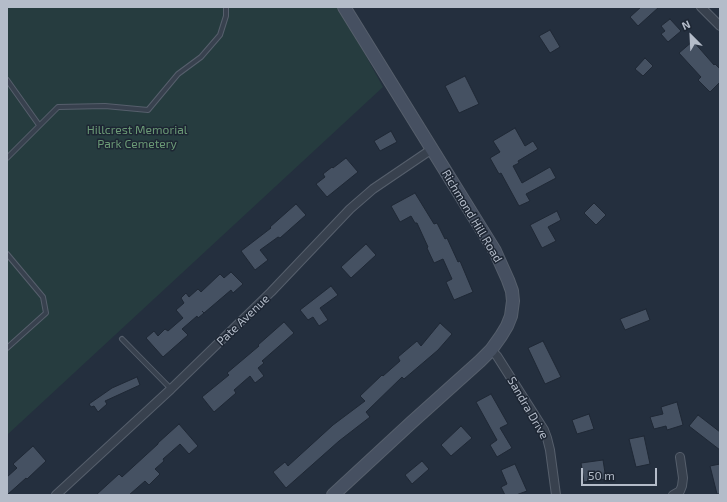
<!DOCTYPE html>
<style>
body{margin:0}
#map{position:relative;width:727px;height:502px;overflow:hidden;background:#242f3e;font-family:"Exo 2",sans-serif}
canvas{display:block}
.frame{position:absolute;inset:0;border:8px solid #b4bcc9;pointer-events:none}
.north{position:absolute;left:671px;top:16px;width:40px;height:40px;-webkit-text-stroke:3px #1d2633;paint-order:stroke;rotate:336deg;font-size:11px;font-weight:700;line-height:16px;text-align:center;color:#b4bcc9}
.north::after{content:'';display:block;margin:auto;width:14px;height:18px;background:#b4bcc9;clip-path:polygon(50% 0,100% 100%,50% 72%,0 100%)}
.scale{position:absolute;left:581px;top:468px;width:76px;height:18px;box-sizing:border-box;border:2px solid #b4bcc9;border-top:0;padding-left:5px;font-size:12px;line-height:14px;white-space:nowrap;color:#b4bcc9;-webkit-text-stroke:3px #1d2633;paint-order:stroke}
</style>
<div id="map">
<canvas width="727" height="502"></canvas>
<div class="frame"></div>
<div class="north">N</div>
<div class="scale">50 m</div>
</div>
<script>
const ctx = document.querySelector('canvas').getContext('2d');
ctx.lineJoin = 'round';
function paint(path, color) {
  ctx.fillStyle = color;
  ctx.fill(path, 'evenodd');
}
function poly(rows) {
  const path = new Path2D();
  for (const r of rows) {
    path.moveTo(r[0], r[1]);
    for (let i = 2; i < r.length; i += 2) path.lineTo(r[i], r[i + 1]);
  }
  return path;
}
function strokePath(path, color, width, dash) {
  ctx.strokeStyle = color;
  ctx.lineWidth = width;
  ctx.lineCap = dash ? 'butt' : 'round';
  ctx.setLineDash(dash || []);
  ctx.stroke(path);
}
function write(font, color, halo, rows, align = 'center') {
  ctx.font = font + ' "Exo 2",sans-serif';
  ctx.lineWidth = 3;
  ctx.setLineDash([]);
  ctx.textBaseline = 'middle';
  ctx.strokeStyle = halo;
  ctx.fillStyle = color;
  for (const [text, x, y, turn = 0] of rows) {
    ctx.save();
    ctx.translate(x, y);
    ctx.rotate((+turn || 0) * Math.PI / 180);
    ctx.textAlign = isNaN(turn) ? turn : align;
    if (halo) ctx.strokeText(text, 0, 0);
    ctx.fillText(text, 0, 0);
    ctx.restore();
  }
}
paint(poly([
 [7,7,339,7,383,87,7,435]
]), '#263c3f');
const building = poly([
 [641,7,659,7,638,26,630,17,641,7],
 [670,19,681,31,668,42,661,34,665,31,661,26,670,19],
 [550,30,560,47,550,53,539,36,550,30],
 [693,41,714,65,715,64,720,69,720,82,710,92,698,80,701,77,679,53,693,41],
 [645,58,653,66,643,76,635,69,645,58],
 [465,76,479,104,459,113,445,86,465,76],
 [515,128,525,146,533,141,538,149,518,161,519,163,513,166,522,183,550,167,556,178,526,194,530,201,519,206,501,173,499,174,490,158,500,152,493,141,515,128],
 [391,131,397,142,380,151,374,141,391,131],
 [346,158,358,172,327,197,316,184,325,177,323,174,332,167,333,168,346,158],
 [415,193,434,224,437,223,445,239,447,238,458,262,460,261,473,292,454,300,446,282,452,279,443,259,434,263,427,248,428,247,417,223,415,223,411,216,400,222,391,206,415,193],
 [594,203,606,215,596,225,584,213,594,203],
 [296,204,306,215,280,238,278,237,260,250,268,260,255,270,241,251,271,228,270,227,296,204],
 [557,211,561,220,548,227,556,241,542,248,530,225,557,211],
 [366,244,376,255,351,278,341,267,366,244],
 [231,272,243,284,233,293,231,290,204,313,202,311,204,313,198,318,197,316,182,329,188,335,163,357,146,338,154,331,158,336,165,329,168,331,183,318,176,310,184,303,181,298,186,293,189,297,198,289,201,292,220,274,224,278,231,272],
 [331,286,338,295,320,308,328,320,319,326,313,317,308,320,300,310,331,286],
 [646,309,650,320,625,330,620,319,646,309],
 [284,322,294,333,262,361,264,363,258,368,264,376,255,383,250,376,234,390,236,393,214,412,202,397,229,375,227,373,259,346,258,345,284,322],
 [440,323,452,334,438,350,404,379,402,377,366,412,370,417,339,441,286,488,273,472,285,462,288,466,333,425,365,401,360,396,382,375,383,376,400,361,398,357,417,341,421,346,440,323],
 [543,341,561,377,545,384,528,348,543,341],
 [137,377,140,385,105,401,107,404,98,412,94,406,91,407,89,404,112,388,137,377],
 [491,394,508,424,500,428,512,448,497,457,490,445,497,440,476,402,491,394],
 [677,402,683,425,667,430,666,426,654,429,650,417,663,414,661,407,677,402],
 [589,414,594,429,577,434,572,420,589,414],
 [698,415,720,432,720,450,689,426,698,415],
 [179,424,198,446,189,454,180,444,163,459,164,461,155,469,160,474,149,485,145,481,129,495,96,495,119,474,122,477,158,444,158,443,179,424],
 [461,426,472,438,451,456,441,445,461,426],
 [644,436,650,464,636,467,629,439,644,436],
 [33,446,46,461,27,479,26,478,7,495,7,477,17,468,13,464,33,446],
 [603,460,606,479,584,482,581,463,603,460],
 [422,461,429,469,412,484,405,475,422,461],
 [515,464,527,491,516,495,505,495,501,487,507,484,501,470,515,464],
 [720,464,720,494,717,494,710,466,720,464]
]);
paint(building, '#455162');
strokePath(building, '#1f2835', 1);
const lane = poly([
 [7,80,39,125],
 [7,158,58,107,105,106,148,110,178,74,201,57,220,35,226,16,226,7],
 [7,254,43,297,46,313,7,348],
 [122,339,171,389]
]);
const street = poly([
 [701,7,720,26],
 [491,350,497,356,544,430,547,438,550,450,556,495],
 [56,495,171,389,271,292,350,209,373,189,432,149],
 [673,495,680,491,682,486,683,478,680,457]
]);
const secondary = poly([
 [333,495,412,422,480,361,491,350,501,336,507,326,511,316,513,301,512,291,508,280,495,251,344,7]
]);
strokePath(lane, '#565f6c', 6);
strokePath(street, '#565f6c', 10);
strokePath(secondary, '#565f6c', 14);
strokePath(lane, '#38414e', 4);
strokePath(street, '#38414e', 8);
strokePath(secondary, '#465061', 12);
write('12px', '#6b9a76', '#1d2633', [
 ["Hillcrest Memorial",137,130],
 ["Park Cemetery",137,144]
]);
write('12px', '#b4bcc9', '#1d2633', [
 ["Richmond Hill Road",472,216,59],
 ["Pate Avenue",243,320,-44],
 ["Sandra Drive",528,408,60]
]);
</script>
